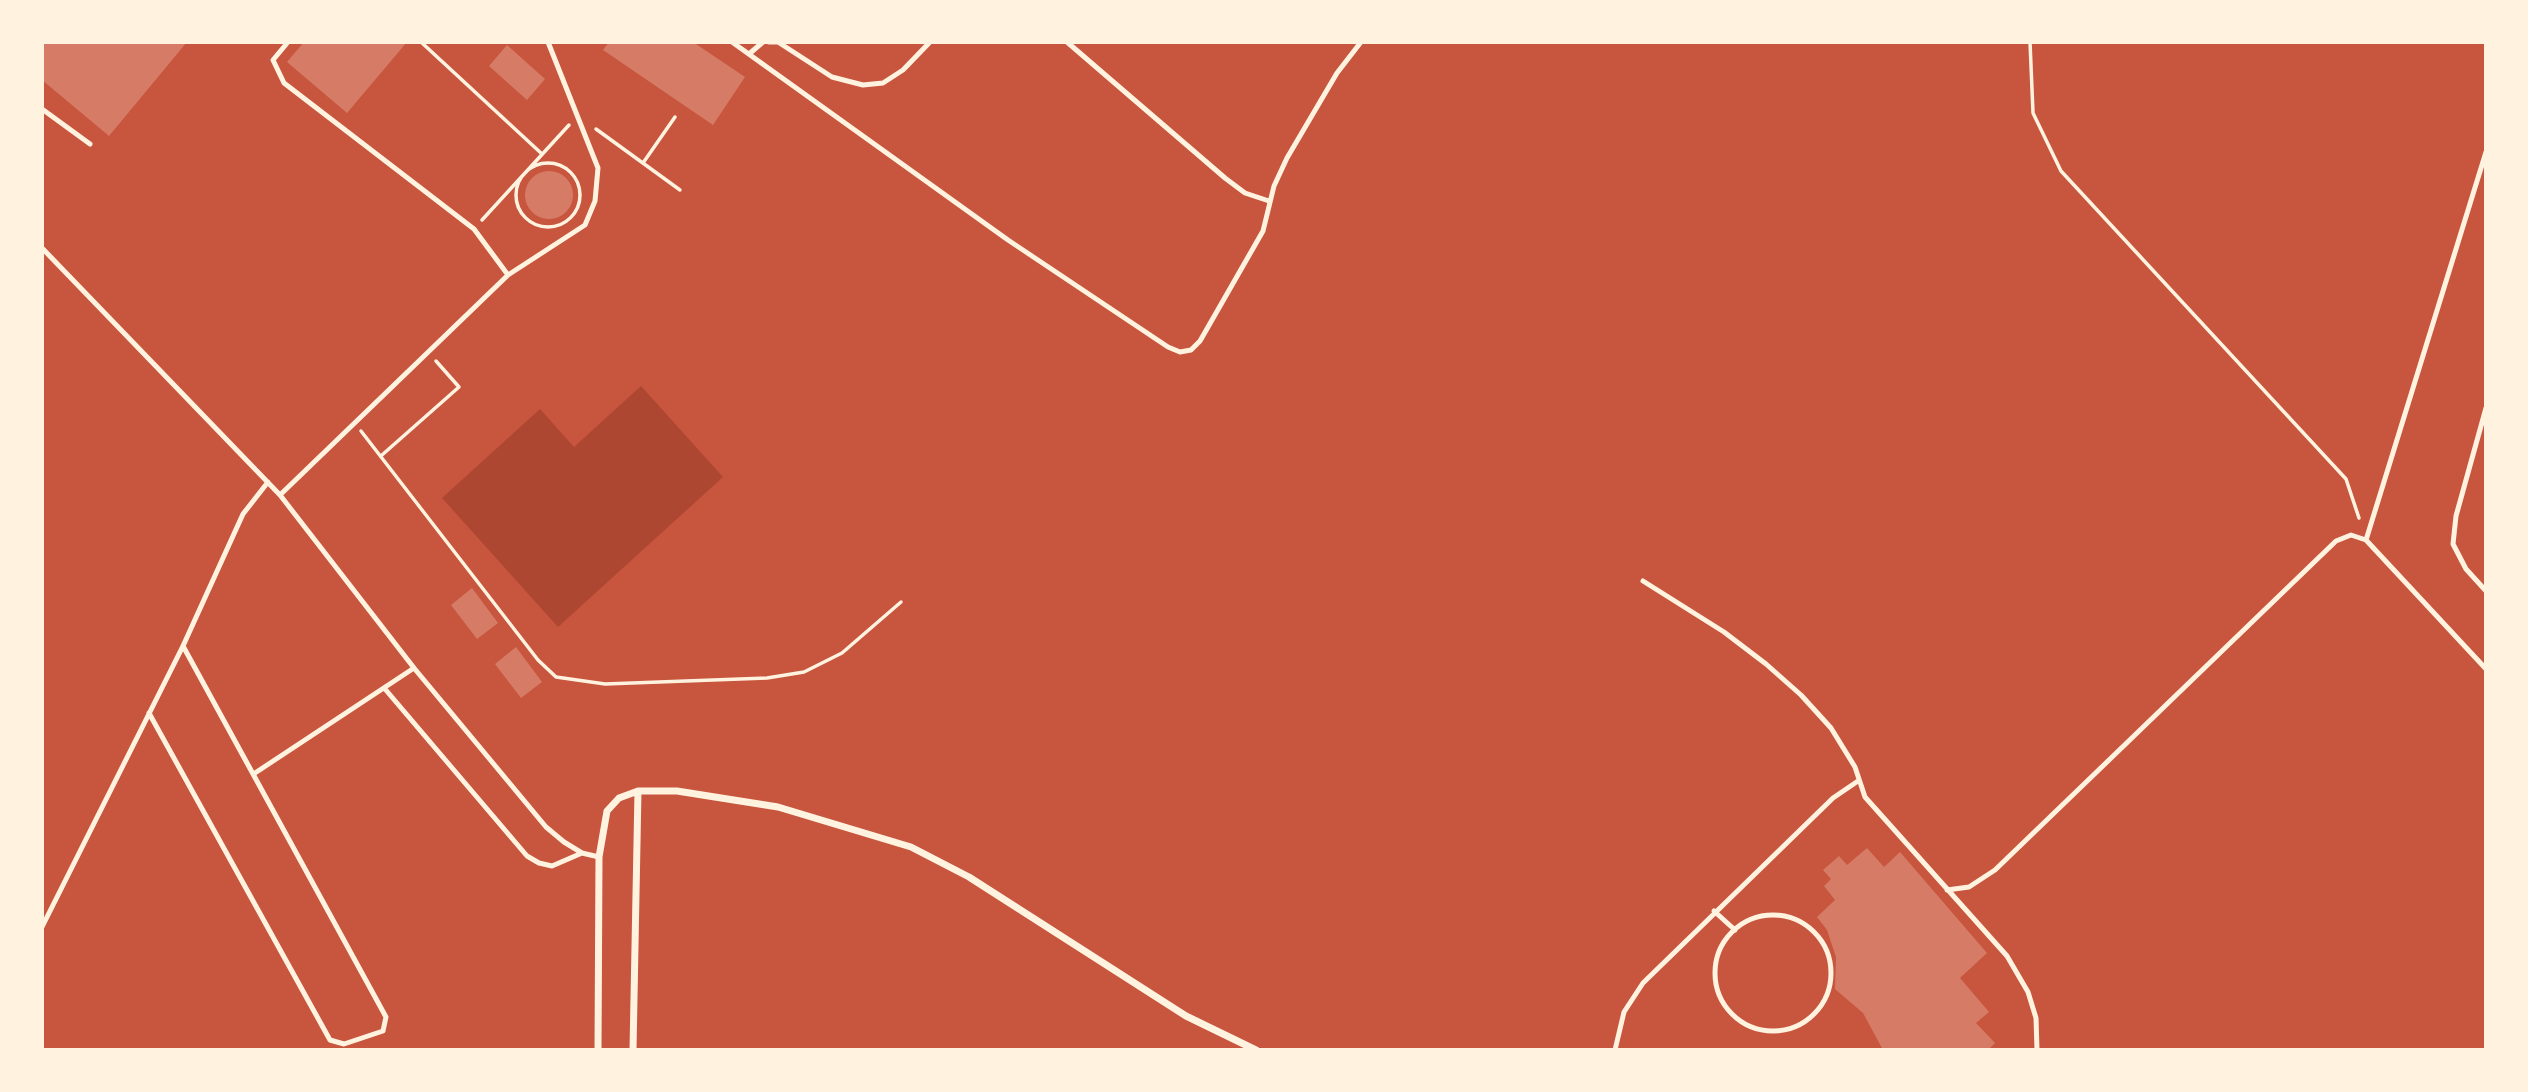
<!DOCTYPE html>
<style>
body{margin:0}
#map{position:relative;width:2528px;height:1092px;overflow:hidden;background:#c8553d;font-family:Manrope,sans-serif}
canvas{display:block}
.frame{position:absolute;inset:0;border:44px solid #fff3e0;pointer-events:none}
</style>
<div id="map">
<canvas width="2528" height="1092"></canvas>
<div class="frame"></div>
</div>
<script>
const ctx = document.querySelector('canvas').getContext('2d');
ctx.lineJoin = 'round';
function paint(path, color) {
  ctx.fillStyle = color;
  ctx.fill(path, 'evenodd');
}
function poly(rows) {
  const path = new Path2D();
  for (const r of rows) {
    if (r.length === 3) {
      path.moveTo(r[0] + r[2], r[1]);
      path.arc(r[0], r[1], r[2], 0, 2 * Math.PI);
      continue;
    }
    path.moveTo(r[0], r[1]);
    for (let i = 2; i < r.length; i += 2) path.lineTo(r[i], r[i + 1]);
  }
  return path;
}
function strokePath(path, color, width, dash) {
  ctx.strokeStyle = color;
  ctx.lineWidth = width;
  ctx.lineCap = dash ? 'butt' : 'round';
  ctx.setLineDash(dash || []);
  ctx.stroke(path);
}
paint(poly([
 [641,386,723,477,558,627,442,498,540,409,574,447]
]), '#ae4732');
paint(poly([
 [42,42,187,42,109,136,42,80],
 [304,42,407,42,347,113,287,62],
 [609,42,693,42,745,77,713,125,603,50],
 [507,45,545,79,527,100,489,66],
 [549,195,24],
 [472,588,498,623,477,639,451,605],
 [516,647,542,682,521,698,495,664],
 [1867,848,1884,867,1900,852,1987,953,1960,978,1989,1012,1976,1023,1995,1043,1988,1050,1883,1050,1863,1013,1835,989,1836,957,1827,930,1817,917,1835,900,1824,886,1831,879,1823,870,1839,856,1847,865]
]), '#d67c66');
strokePath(poly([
 [421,42,542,154],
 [2030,42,2033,113,2061,171,2346,479,2359,518],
 [596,129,680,190],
 [643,163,675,117],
 [548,195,32],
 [482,220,569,125],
 [361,431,538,660,556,677,605,684,767,678,804,672,842,653,901,602],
 [382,455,459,387,436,361]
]), '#fff3e0', 3.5);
strokePath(poly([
 [288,42,273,60,284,83,474,229,508,275],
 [732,42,1008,240,1168,347,1180,352,1191,350,1200,341,1263,231,1274,186,1287,158,1337,73,1361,42],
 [769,42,778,42,832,77,863,85,883,83,903,70,930,42],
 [1067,42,1225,178,1245,193,1269,201],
 [749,54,763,42],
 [42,109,90,144],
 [42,248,280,495,414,668,546,827,564,842,582,853,599,857],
 [2486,408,2456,516,2453,544,2466,569,2486,591],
 [280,495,508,275,585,225,595,201,598,168,548,42],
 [2366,540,2486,152],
 [1643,581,1724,632,1766,664,1801,695,1831,728,1855,767,1865,797,2007,956,2028,992,2036,1018,2037,1050],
 [385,689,527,856,539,863,552,866,582,853],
 [149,713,330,1040,344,1044,383,1031,386,1017,183,646],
 [255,773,414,668],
 [1947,890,1969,887,1995,870,2336,541,2351,535,2366,540,2486,669],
 [1714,911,1735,930],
 [1773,973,58],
 [42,927,183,646,243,514,268,482],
 [1615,1050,1624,1012,1643,983,1833,798,1858,781]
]), '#fff3e0', 5);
strokePath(poly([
 [598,1050,599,857,607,811,619,798,638,791,677,791,778,807,911,847,969,877,1186,1016,1256,1050],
 [633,1050,638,791]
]), '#fff3e0', 7);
</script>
